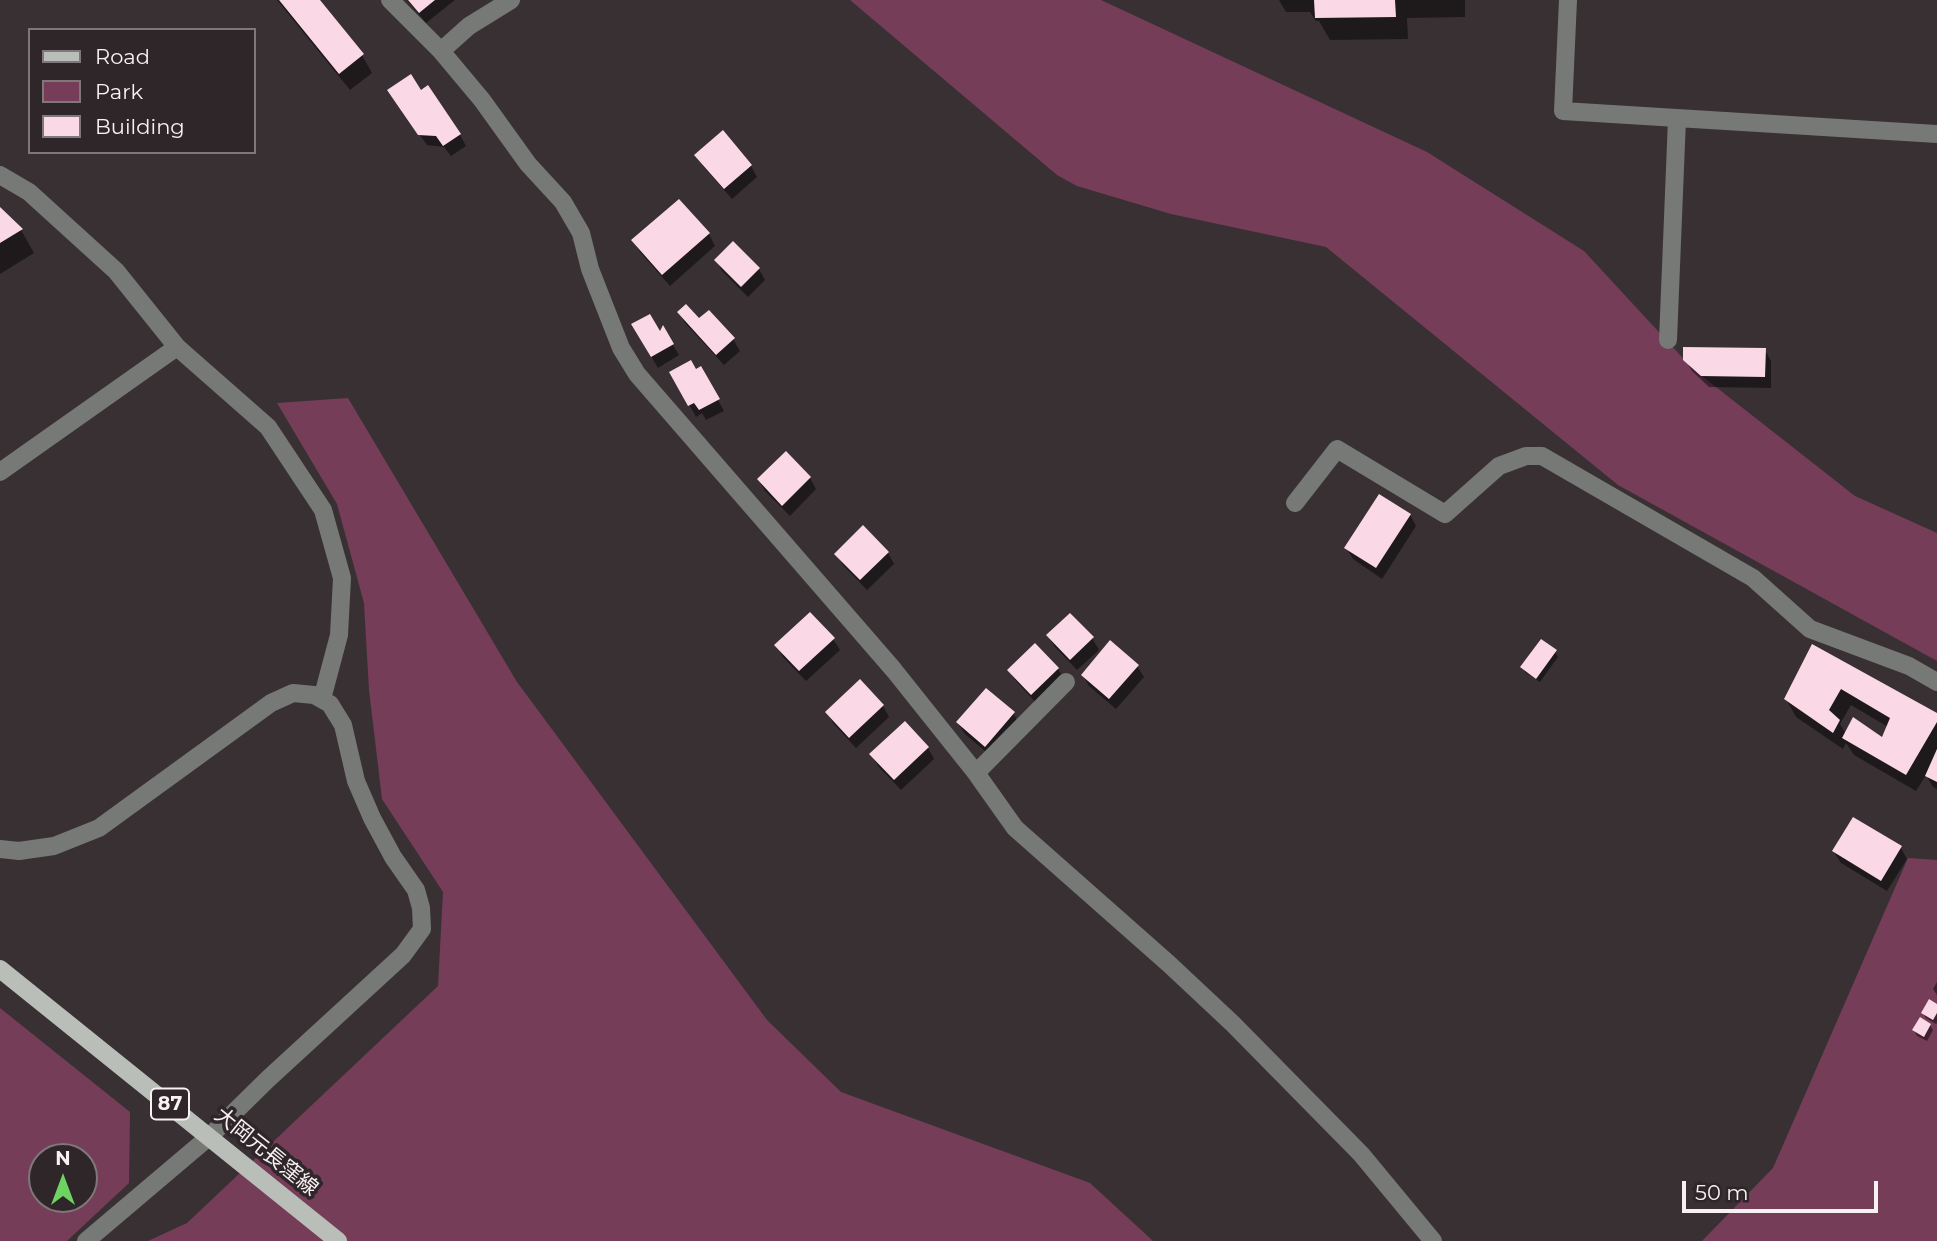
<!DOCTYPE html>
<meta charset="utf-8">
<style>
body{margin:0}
#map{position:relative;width:1937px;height:1241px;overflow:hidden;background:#393034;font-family:Montserrat,sans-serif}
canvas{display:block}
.legend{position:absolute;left:28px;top:28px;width:228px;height:126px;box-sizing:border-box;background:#2f262a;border:2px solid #7f777a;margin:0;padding:9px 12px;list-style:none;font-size:21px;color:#f7f1f3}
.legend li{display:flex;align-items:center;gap:14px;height:35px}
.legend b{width:35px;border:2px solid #7f777a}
.north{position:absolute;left:28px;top:1143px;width:70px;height:70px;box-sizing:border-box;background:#2f262a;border:2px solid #7f777a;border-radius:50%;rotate:0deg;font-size:19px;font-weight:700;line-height:28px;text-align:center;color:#f7f1f3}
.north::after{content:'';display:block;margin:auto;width:24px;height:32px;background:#6ed361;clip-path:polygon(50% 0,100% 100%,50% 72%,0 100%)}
.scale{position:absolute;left:1682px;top:1181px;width:196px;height:32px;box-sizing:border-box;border:4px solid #f7f1f3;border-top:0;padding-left:9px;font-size:21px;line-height:24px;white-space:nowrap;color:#f7f1f3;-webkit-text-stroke:5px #2f262a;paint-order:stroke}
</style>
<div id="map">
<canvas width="1937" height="1241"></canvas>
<ul class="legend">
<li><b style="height:9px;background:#b9bfb8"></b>Road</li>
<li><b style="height:19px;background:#763d59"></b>Park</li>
<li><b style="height:19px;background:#fad8e6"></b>Building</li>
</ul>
<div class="north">N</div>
<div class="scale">50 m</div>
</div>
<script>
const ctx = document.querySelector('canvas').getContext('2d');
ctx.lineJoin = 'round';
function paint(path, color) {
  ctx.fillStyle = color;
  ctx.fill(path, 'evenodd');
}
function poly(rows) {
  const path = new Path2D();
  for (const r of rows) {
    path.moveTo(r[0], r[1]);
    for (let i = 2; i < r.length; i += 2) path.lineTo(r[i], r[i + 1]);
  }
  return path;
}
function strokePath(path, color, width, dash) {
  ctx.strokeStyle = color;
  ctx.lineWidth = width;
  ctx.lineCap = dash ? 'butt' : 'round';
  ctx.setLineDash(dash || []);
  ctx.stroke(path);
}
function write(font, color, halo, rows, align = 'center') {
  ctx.font = font + ' Montserrat,"Noto Sans JP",sans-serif';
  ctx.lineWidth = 7;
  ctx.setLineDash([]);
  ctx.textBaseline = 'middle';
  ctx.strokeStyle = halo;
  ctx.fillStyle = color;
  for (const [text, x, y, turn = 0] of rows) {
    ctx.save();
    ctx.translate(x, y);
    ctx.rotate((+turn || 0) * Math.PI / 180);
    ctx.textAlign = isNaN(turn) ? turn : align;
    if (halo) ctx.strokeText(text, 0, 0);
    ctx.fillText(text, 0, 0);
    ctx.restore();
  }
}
paint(poly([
 [850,0,1101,0,1427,152,1584,251,1693,369,1855,496,1937,533,1937,661,1618,485,1326,247,1171,214,1077,186,1057,175],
 [348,398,517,682,767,1020,841,1092,1090,1183,1153,1241,148,1241,187,1223,438,986,443,892,382,799,369,690,364,603,337,504,277,403],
 [1908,858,1937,860,1937,1241,1702,1241,1773,1168],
 [0,1008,130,1112,129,1183,67,1241,0,1241],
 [84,1157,84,1199,42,1199,42,1157]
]), '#763d59');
paint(poly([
 [277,0,318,0,362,55,372,73,350,90],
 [407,0,455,0,426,23],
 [1279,0,1465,0,1465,17,1407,18,1408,39,1330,40,1319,21,1316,21,1310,12,1286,12],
 [420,92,460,135,466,146,451,156,444,147,427,145,396,101],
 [723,133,751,166,757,177,732,199,703,166,697,155],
 [679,201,709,234,715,246,670,286,640,252,634,241],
 [0,209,21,230,34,253,0,274],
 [716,260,759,269,765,280,748,297,722,271],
 [679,312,699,320,708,312,733,339,740,351,724,365,685,323],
 [633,325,660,334,663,329,679,355,658,368],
 [1765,350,1771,361,1771,388,1709,387,1692,371,1685,359],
 [701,368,724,411,706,420,702,413,696,417,672,373,696,371],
 [786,453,810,478,816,489,790,516,765,491,759,480],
 [1410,515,1416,526,1382,579,1353,559,1346,548],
 [888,553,894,564,867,590,843,565,836,554],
 [1048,636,1092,638,1099,650,1077,670,1055,647],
 [833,639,840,650,806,681,783,657,777,646],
 [1813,646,1937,715,1937,789,1933,787,1926,775,1916,791,1854,755,1846,743,1843,749,1796,717,1786,699],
 [1851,705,1888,727,1883,739,1846,734,1840,724],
 [1555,652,1558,657,1540,682,1525,672,1522,667],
 [1137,666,1144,677,1116,709,1089,686,1083,675],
 [1058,669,1064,680,1038,705,1016,681,1009,670],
 [883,706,889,717,856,748,833,723,827,712],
 [1013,713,1020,725,992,757,965,734,958,723],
 [928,748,934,759,901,790,878,766,872,755],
 [1901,848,1907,859,1887,891,1841,863,1834,852],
 [1937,982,1937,995,1933,989],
 [1937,1006,1937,1023,1936,1024,1926,1018,1923,1013],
 [1930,1025,1933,1030,1927,1041,1917,1036,1914,1030]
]), '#0007');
paint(poly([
 [279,0,320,0,364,54,339,74],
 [408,0,435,0,419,13],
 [1314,0,1395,0,1396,17,1315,18],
 [411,74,421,90,428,85,461,134,443,146,436,136,418,135,387,90],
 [723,130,752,165,724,189,694,155],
 [679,199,710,233,662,275,631,240],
 [0,207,23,229,0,243],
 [733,241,760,268,741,287,714,260],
 [686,304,699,318,709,310,735,338,716,355,677,312],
 [650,314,660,331,663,325,674,344,651,357,631,324],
 [1683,347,1766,348,1765,377,1701,376,1683,360],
 [691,360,696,369,701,366,720,399,699,410,694,403,688,406,669,372],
 [786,451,811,477,782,506,757,479],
 [1379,494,1411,514,1376,568,1344,548],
 [863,525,889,552,860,580,834,554],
 [810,612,835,638,799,671,774,645],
 [1070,613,1094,637,1070,660,1046,635],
 [1541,639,1557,650,1536,679,1520,667],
 [1110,640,1139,665,1109,699,1081,675],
 [1035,643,1059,668,1031,695,1007,670],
 [1812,644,1937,713,1937,722,1906,775,1842,738,1853,717,1882,737,1890,718,1841,689,1829,710,1840,720,1833,733,1784,699],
 [860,679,884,705,849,738,825,712],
 [986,688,1015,712,985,747,956,722],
 [905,721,929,747,894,780,869,754],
 [1937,749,1937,782,1925,776],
 [1853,817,1902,846,1881,881,1832,851],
 [1929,999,1937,1004,1937,1013,1933,1020,1921,1013],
 [1920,1017,1931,1024,1924,1037,1912,1030]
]), '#fad8e6');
strokePath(poly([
 [390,0,441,51,482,100,528,164,563,202,581,233,590,269,621,348,637,374,893,669,976,773,1015,828,1169,964,1233,1024,1361,1154,1433,1241],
 [1568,0,1563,111,1937,134],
 [441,51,469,26,511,0],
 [0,175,29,192,116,271,177,347,268,427,323,510,342,578,339,635,322,699],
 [1668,340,1677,119],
 [0,472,177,347],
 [1295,503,1337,449,1445,514,1499,466,1526,456,1542,456,1753,578,1810,629,1909,666,1937,682],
 [976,773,1066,682],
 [0,849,19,851,54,846,99,828,271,703,293,693,314,695,330,704,343,725,356,781,372,818,393,857,416,890,421,908,422,929,403,955,268,1079,210,1136,86,1241]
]), '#767976', 18);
strokePath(poly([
 [0,969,338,1241]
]), '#b9bfb8', 18);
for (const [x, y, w] of [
 [170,1104,38]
]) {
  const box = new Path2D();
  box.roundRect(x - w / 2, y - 15.5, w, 31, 5);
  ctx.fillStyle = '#2f262a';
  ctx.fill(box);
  strokePath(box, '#f7f1f3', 2);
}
write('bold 19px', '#f7f1f3', null, [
 ["87",170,1104]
]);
write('21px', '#f7f1f3', '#2f262a', [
 ["大岡元長窪線",266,1152,39]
]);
</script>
